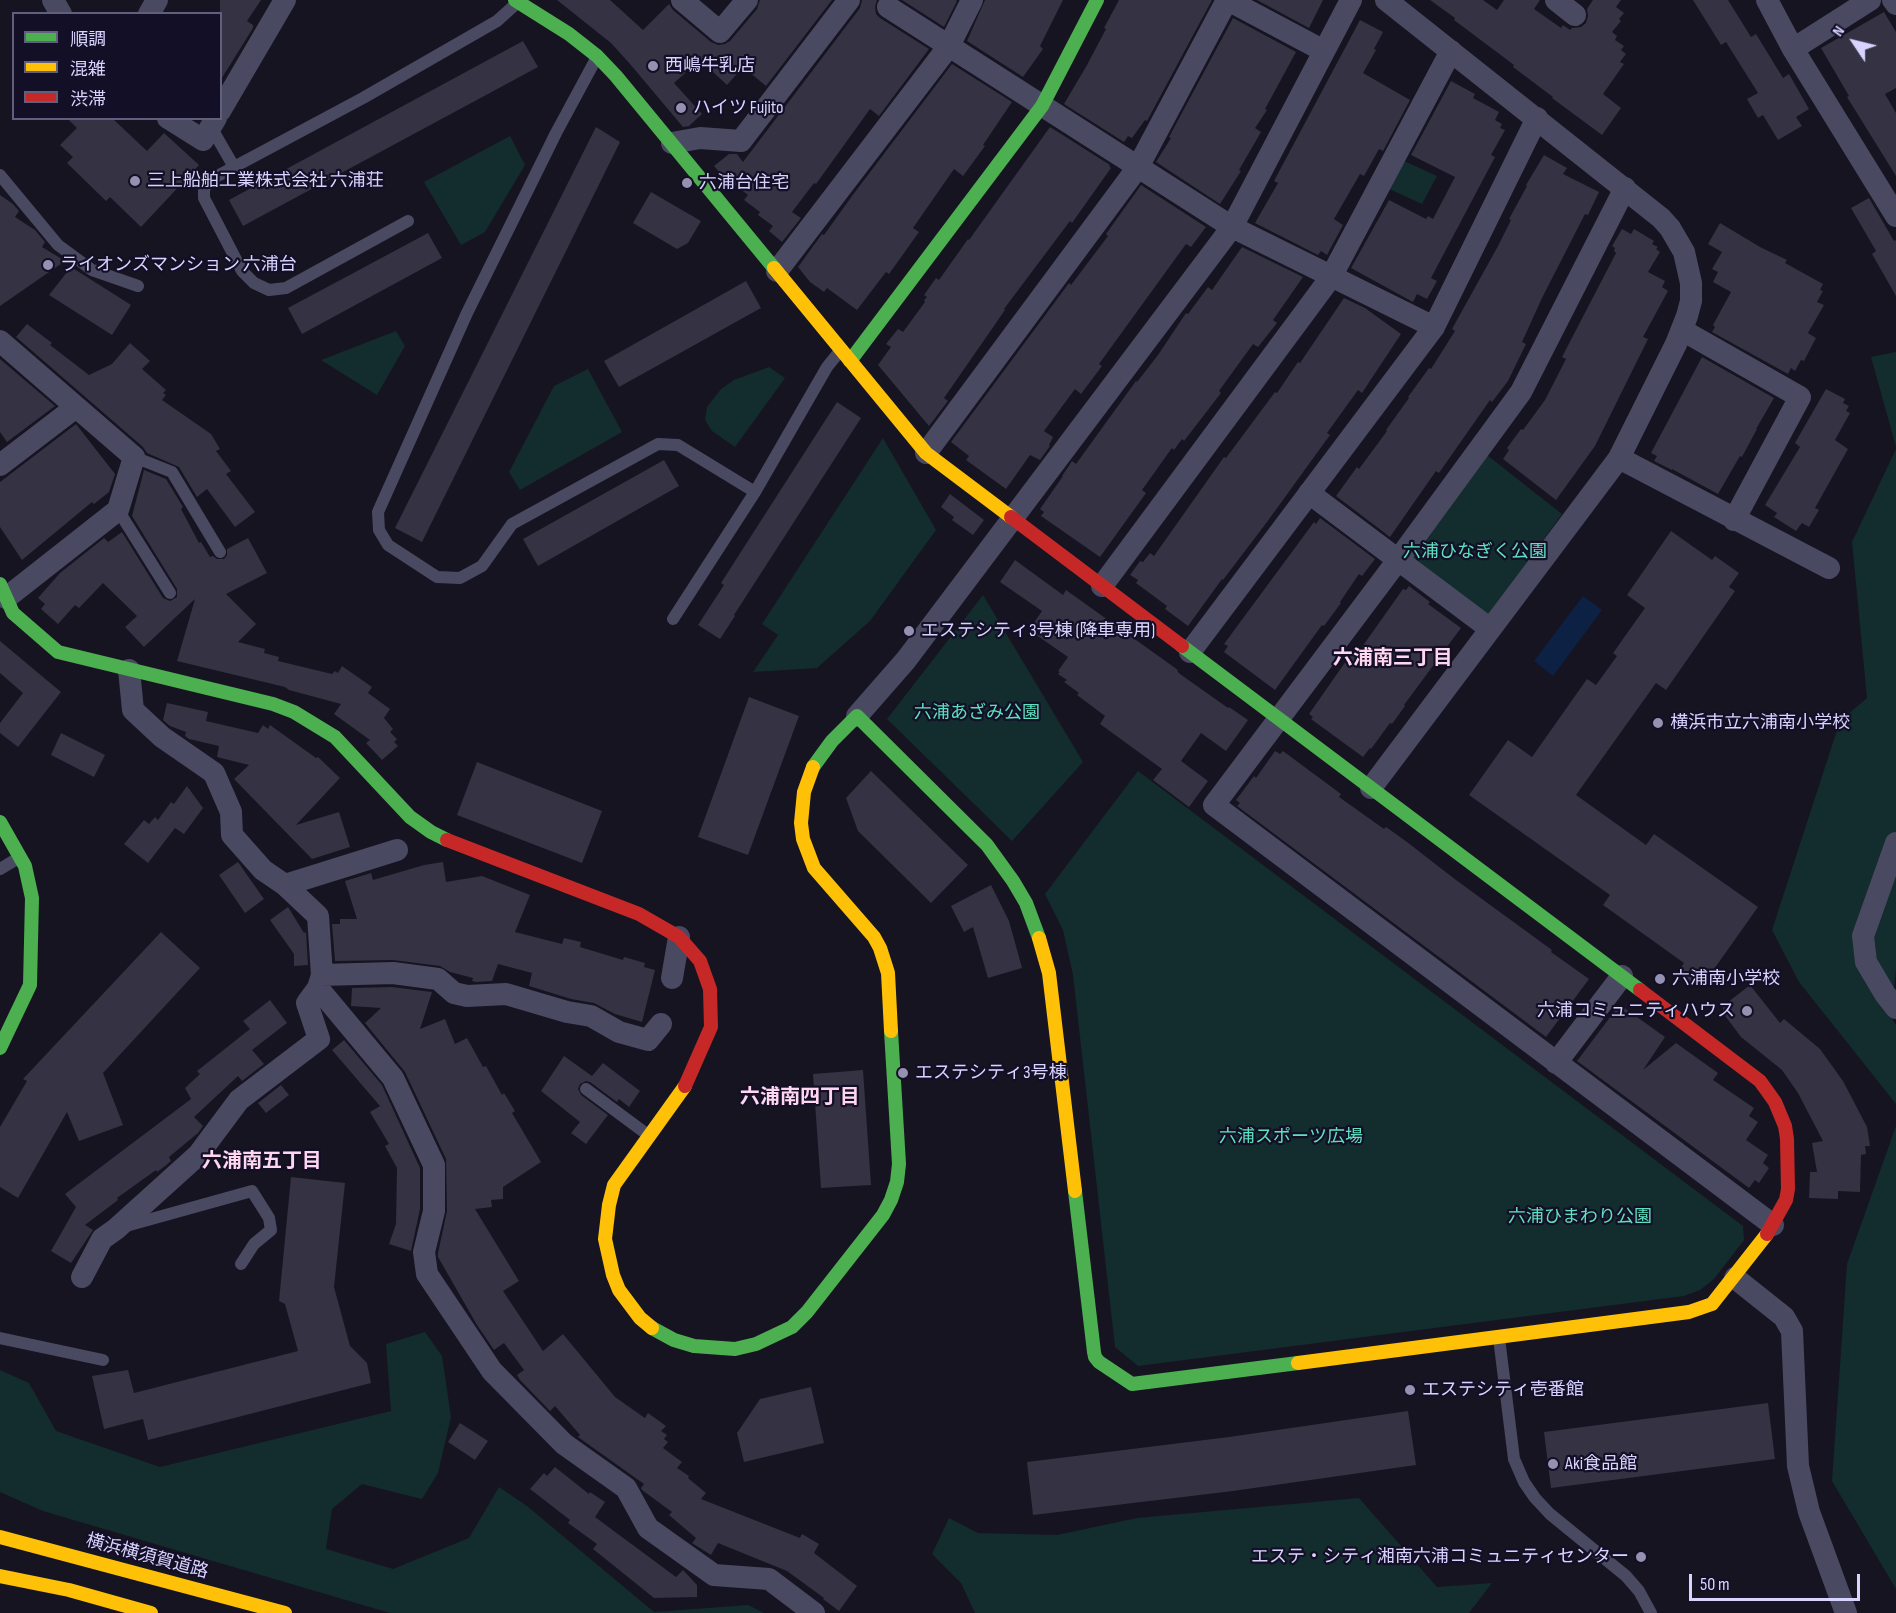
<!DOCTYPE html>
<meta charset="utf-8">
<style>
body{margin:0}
#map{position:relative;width:1896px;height:1613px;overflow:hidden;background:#161421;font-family:"Sofia Sans Condensed","Noto Sans JP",sans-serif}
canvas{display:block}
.legend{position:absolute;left:12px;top:12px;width:210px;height:108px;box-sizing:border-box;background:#130f26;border:2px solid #625e7d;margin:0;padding:8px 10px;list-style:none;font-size:18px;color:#d9d4ff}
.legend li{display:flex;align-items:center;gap:12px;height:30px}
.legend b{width:30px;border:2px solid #625e7d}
.north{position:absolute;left:1824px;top:12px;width:60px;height:60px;-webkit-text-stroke:4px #130f26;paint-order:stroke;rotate:305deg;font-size:16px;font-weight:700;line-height:24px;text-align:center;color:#d9d4ff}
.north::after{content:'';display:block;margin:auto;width:21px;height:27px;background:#d9d4ff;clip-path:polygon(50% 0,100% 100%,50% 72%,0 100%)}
.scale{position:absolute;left:1689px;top:1574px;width:171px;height:27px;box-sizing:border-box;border:3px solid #d9d4ff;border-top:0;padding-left:8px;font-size:18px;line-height:21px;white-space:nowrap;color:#d9d4ff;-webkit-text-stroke:4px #130f26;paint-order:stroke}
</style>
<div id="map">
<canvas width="1896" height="1613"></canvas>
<ul class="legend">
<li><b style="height:8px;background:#4caf50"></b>順調</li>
<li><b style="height:8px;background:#ffc107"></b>混雑</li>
<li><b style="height:8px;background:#c62828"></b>渋滞</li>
</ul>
<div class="north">N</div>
<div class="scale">50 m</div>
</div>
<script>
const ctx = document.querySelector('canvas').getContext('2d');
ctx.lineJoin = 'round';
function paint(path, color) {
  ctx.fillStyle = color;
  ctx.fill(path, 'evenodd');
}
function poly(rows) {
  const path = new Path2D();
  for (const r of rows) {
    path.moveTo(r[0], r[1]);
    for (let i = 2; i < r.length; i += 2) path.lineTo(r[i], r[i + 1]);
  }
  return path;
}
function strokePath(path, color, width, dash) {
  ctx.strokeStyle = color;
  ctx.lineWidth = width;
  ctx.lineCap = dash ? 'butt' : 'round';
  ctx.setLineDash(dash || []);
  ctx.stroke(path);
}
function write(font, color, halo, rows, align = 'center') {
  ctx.font = font + ' "Sofia Sans Condensed","Noto Sans JP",sans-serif';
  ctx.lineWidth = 4.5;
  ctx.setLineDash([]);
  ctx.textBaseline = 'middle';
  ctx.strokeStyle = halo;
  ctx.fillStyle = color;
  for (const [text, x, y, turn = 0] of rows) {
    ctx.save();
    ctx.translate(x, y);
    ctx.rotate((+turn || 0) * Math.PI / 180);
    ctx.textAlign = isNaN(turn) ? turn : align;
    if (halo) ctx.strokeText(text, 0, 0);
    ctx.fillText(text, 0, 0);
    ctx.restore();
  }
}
paint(poly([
 [510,136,525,165,485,232,461,245,424,182],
 [1402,160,1437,176,1422,204,1387,188],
 [396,331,405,346,377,395,321,360],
 [1896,352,1896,447,1871,357],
 [769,367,785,378,735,447,712,431,705,420,707,407,721,389,734,380],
 [588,369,622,432,520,490,509,472,554,386],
 [883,438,936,530,870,621,817,668,753,672,778,635,762,624],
 [1896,449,1896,969,1891,1017,1896,1025,1896,1104,1799,982,1772,930,1840,721,1867,698,1852,542],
 [1487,455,1562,514,1485,620,1407,563],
 [983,595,1083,762,1012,841,887,719],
 [1138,771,1743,1226,1744,1240,1714,1279,1700,1290,1684,1296,1138,1366,1115,1347,1073,975,1063,930,1045,894],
 [1896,1126,1896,1589,1832,1481,1847,1264],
 [425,1332,442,1356,451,1417,438,1473,422,1499,362,1484,332,1509,326,1549,393,1569,469,1538,499,1487,527,1506,654,1612,748,1605,764,1613,390,1613,43,1511,0,1492,0,1370,29,1383,56,1431,160,1467,391,1411,386,1344],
 [1359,1498,1437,1587,1492,1583,1469,1613,975,1613,961,1583,932,1554,949,1518,978,1533,1057,1535,1137,1518]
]), '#132c2d');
paint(poly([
 [1583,596,1602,610,1553,676,1534,661]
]), '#0d2144');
paint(poly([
 [220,0,261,0,247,21,253,25,253,28,220,81],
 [557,0,610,0,643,30,669,4,673,10,711,42,718,45,725,44,730,41,757,9,760,0,832,0,766,86,743,67,727,85,700,60,674,83,702,114,689,126,683,127,630,64,611,43],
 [862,0,877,0,875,7,876,14,880,18,929,49,879,116,870,109,816,184,814,183,792,212,801,218,782,242,769,231,773,226,758,215,760,212,744,200,748,195,721,174,714,166,729,154,737,154,743,162,860,8],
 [902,0,956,0,957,1,944,27],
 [985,0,1063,0,1040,46,1043,49,1023,77,967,41],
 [1119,0,1212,0,1147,121,1145,120,1132,138,1128,136,1124,142,1064,104,1087,65,1106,29,1104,28],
 [1257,0,1323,0,1309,28],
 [1430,0,1483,0,1497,10,1504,0,1540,0,1534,9,1561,28,1563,25,1570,30,1572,28,1581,27,1586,23,1588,16,1587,9,1593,0,1621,0,1616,7,1624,13,1619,19,1621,21,1612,32,1617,36,1615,40,1624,46,1621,50,1626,54,1620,62,1624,64,1603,94,1621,108,1602,135,1552,98,1553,97,1513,67,1514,65,1454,20,1455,18],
 [1693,0,1728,0,1751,37,1756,34,1783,78,1789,74,1809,109,1796,117,1802,126,1778,140,1763,115,1758,118,1747,99,1758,93,1726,42,1721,45],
 [1884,12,1896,32,1896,88,1885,94,1896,113,1896,176,1847,97,1849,96,1821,48],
 [1233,18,1296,52,1265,109,1267,110,1255,128,1261,132,1239,170,1241,171,1220,204,1156,162,1171,138,1169,137],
 [1360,20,1383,32,1374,49,1376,50,1363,73,1410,100,1383,151,1379,149,1364,176,1360,174,1334,219,1343,225,1327,255,1321,251,1318,255,1255,223,1278,183,1274,181],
 [523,41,538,67,243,226,229,200],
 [952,64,1012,102,983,145,985,146,963,176,954,169,913,228,919,232,889,274,886,272,857,310,827,288,824,292,810,282,798,267,822,234,824,235,852,196],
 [1451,81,1475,94,1473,98,1499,112,1495,120,1502,124,1500,128,1505,130,1491,155,1495,157,1431,278,1437,281,1427,299,1417,294,1413,302,1351,268,1389,200,1426,219,1428,216,1433,219,1455,177,1411,155],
 [67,118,112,118,147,151,164,133,199,165,141,227,110,197,106,201,67,163,73,157,60,145,77,128],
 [596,127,620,142,422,542,395,528],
 [1050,127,1110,165,1109,166,1111,168,1072,223,1070,221,1004,309,1005,310,944,398,948,401,929,426,878,365,891,347,886,344,898,329,903,332,925,302,924,300,927,297,924,295,936,278,939,280,968,239,969,240],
 [1544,155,1567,168,1563,174,1599,192,1588,215,1585,214,1542,298,1522,342,1526,344,1508,381,1492,402,1490,400,1439,473,1436,471,1390,537,1336,496,1357,467,1359,469,1387,431,1386,430,1409,398,1408,397,1429,368,1431,369,1455,331,1452,329,1498,246,1511,220,1509,219,1527,186,1526,185],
 [1141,185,1206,227,1191,247,1186,244,1099,364,1102,366,1081,394,1075,389,1044,431,1053,437,1049,445,1050,446,1040,460,1030,455,1006,489,966,460,969,456,951,442,1069,283,1071,285,1108,236,1106,234],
 [651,192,701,221,688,243,677,249,633,223],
 [0,195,13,204,19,211,15,217,35,230,45,242,42,247,65,261,0,306],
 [1869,198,1894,241,1896,240,1896,296,1872,254,1876,251,1851,208],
 [1720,223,1760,247,1787,260,1785,263,1823,284,1820,290,1823,291,1817,302,1824,305,1808,333,1816,338,1804,361,1801,360,1795,371,1791,368,1788,374,1712,332,1715,327,1713,325,1731,292,1713,282,1718,272,1712,269,1722,252,1708,244],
 [1622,229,1631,234,1634,229,1654,241,1652,244,1658,247,1656,249,1660,252,1648,272,1665,281,1662,287,1668,291,1643,337,1648,339,1595,446,1556,500,1503,459,1509,450,1507,448,1521,429,1523,430,1545,400,1566,359,1562,357,1616,253,1614,251,1615,248,1612,246],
 [428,233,442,258,302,334,288,308],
 [1242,247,1303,277,1273,320,1277,323,1258,347,1253,344,1219,391,1221,393,1184,441,1182,439,1174,450,1172,448,1142,490,1146,493,1100,557,1041,516,1044,512,1040,509,1063,476,1062,476,1072,461,1076,464,1136,381,1137,382,1158,355,1186,313,1188,314,1208,287,1212,290],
 [71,267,131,305,112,335,49,295],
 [746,281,761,308,619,387,604,361],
 [1344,298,1365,308,1401,334,1362,393,1358,390,1327,433,1330,435,1267,522,1223,580,1222,579,1188,626,1165,609,1167,606,1136,583,1138,580,1130,575,1140,561,1143,562,1150,553,1154,556,1224,457,1226,458,1275,392,1277,393,1298,362,1300,363],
 [27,324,52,343,50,345,89,375,112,364,130,343,150,361,142,369,166,390,163,393,166,395,162,400,211,434,220,449,216,451,231,471,226,474,255,512,235,527,207,489,197,497,179,467,147,453,143,447,16,337],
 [1702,357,1774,398,1756,429,1757,429,1742,457,1740,456,1718,494,1672,469,1672,470,1654,461,1657,456,1651,453],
 [0,359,55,406,7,442,0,432],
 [1826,389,1845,399,1843,403,1849,406,1846,411,1850,413,1835,440,1848,449,1815,508,1819,510,1809,527,1802,523,1796,531,1774,517,1777,513,1765,505,1800,447,1795,443],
 [837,402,861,418,734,615,735,616,720,639,698,625,724,585,721,583],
 [76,424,115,474,109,492,94,504,92,502,22,560,0,527,0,482],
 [664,460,679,486,538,566,523,539],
 [144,470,166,479,183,507,181,509,199,543,201,542,210,557,213,556,217,559,224,559,227,555,227,549,248,538,267,573,226,594,256,624,238,642,265,649,264,653,279,657,278,661,332,674,335,671,338,673,342,666,372,687,368,693,390,709,384,718,393,729,390,732,397,739,394,742,398,746,382,760,366,743,370,740,334,714,341,704,289,690,285,687,177,661,195,599,144,647,125,627,137,616,103,583,79,608,75,605,58,624,41,609,45,604,38,598,60,573,104,538,108,542,122,532,163,598,170,601,177,597,177,589,132,516],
 [950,494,984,520,973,535,952,520,954,517,941,507],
 [1320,518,1375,559,1362,576,1359,574,1340,602,1341,603,1324,626,1322,625,1275,690,1224,652,1228,646,1224,644,1314,522,1316,524],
 [1671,531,1712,560,1715,556,1739,573,1729,587,1735,591,1666,690,1656,683,1576,795,1646,845,1654,834,1758,907,1707,979,1695,986,1677,973,1684,963,1603,905,1610,895,1469,795,1508,740,1532,757,1587,679,1596,685,1617,656,1613,653,1645,608,1627,595],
 [1015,560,1063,595,1066,590,1178,670,1177,671,1180,674,1228,708,1229,707,1248,720,1226,751,1201,733,1181,761,1208,781,1189,807,1153,780,1162,769,1100,724,1105,716,1077,695,1079,693,1064,682,1067,680,1058,674,1060,672,1058,671,1068,657,1029,630,1042,611,1000,582],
 [1409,586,1430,602,1428,604,1461,628,1404,705,1405,706,1392,724,1390,723,1371,749,1370,748,1363,757,1311,719,1313,717,1309,714,1353,651,1357,654,1403,589,1406,590],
 [0,641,61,692,18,747,0,733,0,723,23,693,0,673],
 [749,697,799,716,748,855,698,837],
 [167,703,208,712,206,721,258,733,263,725,268,729,270,725,316,758,318,757,340,778,296,825,339,812,350,847,312,859,234,779,249,765,217,757,219,746,189,739,185,736,186,732,170,726,163,720],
 [61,733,105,755,94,777,51,755],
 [1275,751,1280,754,1283,751,1341,794,1339,797,1384,829,1386,827,1407,842,1456,880,1552,950,1551,952,1589,979,1546,1037,1237,806,1240,803,1236,800,1254,776,1256,778],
 [477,762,602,811,582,863,457,815],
 [871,771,968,865,931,903,858,831,846,798],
 [187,786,203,808,184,834,175,828,148,863,124,844,144,820,149,824,155,817,158,820,171,802,174,804],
 [238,862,264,899,245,913,219,875],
 [443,862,446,882,482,876,530,895,515,932,562,944,564,938,581,942,580,947,623,960,624,957,645,963,644,967,655,970,642,1022,615,1014,594,1003,571,999,529,986,532,973,498,964,492,981,476,982,472,981,473,978,450,972,440,966,393,960,335,961,332,924,340,924,340,919,357,919,345,881,371,873,373,880,424,865],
 [991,885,1009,921,1022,968,988,978,973,927,964,932,951,906],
 [288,907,304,933,306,932,308,965,294,966,294,954,270,920],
 [161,932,200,968,103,1073,123,1125,79,1141,67,1112,18,1198,0,1187,0,1127,27,1081,23,1079],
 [1750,985,1780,1023,1784,1019,1820,1049,1843,1081,1867,1127,1870,1146,1865,1146,1866,1154,1861,1155,1860,1192,1838,1191,1838,1199,1809,1198,1810,1172,1817,1172,1812,1143,1823,1141,1798,1093,1782,1070,1741,1037,1723,1013,1723,1006],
 [392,987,432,992,420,1029,445,1019,455,1044,467,1038,483,1067,486,1066,502,1095,504,1093,515,1111,512,1113,541,1162,503,1187,503,1199,491,1200,492,1207,475,1209,519,1281,503,1291,543,1351,563,1334,615,1397,645,1418,648,1413,666,1426,661,1431,667,1435,664,1439,668,1442,663,1448,682,1462,677,1468,689,1476,688,1478,706,1493,701,1499,800,1538,802,1534,819,1544,814,1553,857,1586,839,1611,823,1599,824,1598,787,1571,718,1543,711,1555,692,1543,696,1538,669,1515,672,1512,642,1490,641,1488,644,1484,578,1437,580,1435,555,1406,550,1411,520,1380,517,1375,524,1370,504,1343,494,1350,477,1325,438,1257,438,1253,447,1211,446,1159,405,1072,365,1023,381,1008,351,1006,352,988],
 [270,1000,287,1023,252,1050,264,1064,242,1081,238,1076,194,1117,203,1126,198,1133,169,1157,171,1161,165,1166,157,1172,156,1170,117,1198,118,1200,85,1225,93,1230,71,1263,51,1251,76,1207,65,1194,191,1099,185,1088,200,1074,197,1071,250,1029,243,1021],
 [1623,1007,1665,1037,1643,1070,1676,1043,1718,1073,1713,1080,1754,1108,1749,1116,1758,1122,1746,1140,1768,1155,1763,1163,1769,1168,1759,1183,1755,1180,1749,1188,1577,1061,1617,1008,1621,1011],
 [344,1040,382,1085,420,1168,420,1209,411,1251,389,1244,396,1224,397,1168,385,1146,389,1144,370,1112,380,1106,332,1050],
 [564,1056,592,1076,603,1063,640,1091,629,1107,619,1099,617,1102,590,1082,586,1081,580,1084,578,1089,581,1095,608,1115,586,1144,571,1133,580,1122,541,1091],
 [863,1070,871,1185,821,1188,813,1074],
 [281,1085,289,1095,266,1113,258,1103],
 [291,1177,345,1183,334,1287,350,1346,367,1363,371,1383,148,1440,143,1419,104,1429,92,1376,128,1370,134,1393,298,1351,285,1304,279,1301],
 [811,1387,824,1443,744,1462,737,1433,760,1399],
 [1768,1403,1775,1459,1551,1488,1544,1432],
 [1408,1411,1416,1465,1233,1491,1033,1515,1027,1462,1229,1437],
 [460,1423,488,1441,475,1460,448,1442],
 [555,1467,589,1494,590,1492,605,1502,595,1517,676,1577,683,1570,697,1585,697,1597,654,1598,593,1549,597,1544,568,1523,570,1520,530,1489,544,1473,547,1476]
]), '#343243');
strokePath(poly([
 [597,57,556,133,467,313,378,512,379,530,388,545,437,577,460,578,482,566,512,524,658,444,678,445,755,492],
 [211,127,234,167,363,98,497,21,517,3],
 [234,167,210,180,204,189,204,198,242,271,254,283,269,290,286,288,408,221],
 [0,175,58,245,92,270,138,286],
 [134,457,172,472,220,552],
 [118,510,170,593],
 [673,619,755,492,827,367,840,351],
 [0,869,20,857],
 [586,1089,648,1135],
 [126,1226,252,1191,269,1218,271,1230,254,1244,241,1264],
 [0,1338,103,1360],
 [1499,1338,1514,1459,1524,1482,1535,1498,1550,1514,1626,1576,1639,1591,1651,1613]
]), '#4a4962', 12);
strokePath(poly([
 [53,0,61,14],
 [682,0,720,32,747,0],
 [1228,0,1324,51],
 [1556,0,1575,15],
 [1767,0,1793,49,1896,216],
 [1893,0,1896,4],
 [888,7,1232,227,1434,327],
 [149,14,157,0],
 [1793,49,1870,0],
 [220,111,285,0],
 [168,118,203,140,216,118],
 [672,143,700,138,741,141,849,0],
 [1625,188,1521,392,1398,560,1214,805,1773,1225],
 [777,271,949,46,972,0],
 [1682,330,1800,397,1734,520],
 [0,341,134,457,118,510,6,598],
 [926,453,1138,167,1227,0],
 [1619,458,1829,568],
 [0,465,76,407],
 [1309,493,1489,628],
 [1102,586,1331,277,1451,51],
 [1190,652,1434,327,1537,118],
 [129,670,133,710,162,737,214,773,231,812,232,835,263,870,285,885,318,916,322,975,318,988,393,1078,434,1165,434,1211,424,1252,427,1274,492,1371,564,1444,626,1488,648,1528,714,1575,769,1579,814,1613],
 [857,716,906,660,1232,227,1351,0],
 [1371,788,1619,458,1676,344,1687,316,1691,301,1691,283,1684,252,1670,228,1661,218,1386,0],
 [1896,843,1863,936,1866,962,1885,994,1896,1008],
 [285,885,397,850],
 [322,975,393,973,438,979,454,993,467,996,506,994,567,1012,591,1016,619,1032,648,1040,661,1024],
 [672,978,679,937],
 [1556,1063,1622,976],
 [82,1277,102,1239,116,1229,198,1155,239,1100,319,1039,307,1003,318,988],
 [1735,1278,1784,1317,1792,1331,1798,1466,1809,1512,1846,1613]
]), '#4a4962', 22);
strokePath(poly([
 [515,0,569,34,597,56,616,76,774,268],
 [850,361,1042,106,1097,0],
 [0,584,13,613,58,652,273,704,294,712,335,737,410,817,431,832,447,840],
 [1182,646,1640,990],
 [813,767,832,741,857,716,987,845,1013,881,1026,903,1039,938],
 [0,822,25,866,32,898,30,985,0,1048],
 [1075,1191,1094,1352,1095,1357,1099,1362,1132,1384,1298,1363],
 [652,1328,674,1340,694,1346,735,1349,756,1344,792,1327,807,1312,883,1215,891,1200,897,1182,899,1164,891,1031]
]), '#4caf50', 14);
strokePath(poly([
 [774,268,926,453,1011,517],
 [813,767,804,792,801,823,803,839,814,868,874,937,880,948,888,973,891,1031],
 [1039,938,1049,973,1075,1191],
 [652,1328,640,1318,619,1290,613,1275,605,1239,609,1205,614,1185,685,1086],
 [1298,1363,1689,1312,1712,1304,1767,1234],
 [0,1537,285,1613],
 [0,1576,69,1590,151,1613]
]), '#ffc107', 14);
strokePath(poly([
 [1011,517,1182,646],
 [447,840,639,914,679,937,700,961,710,989,711,1027,685,1086],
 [1640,990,1760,1081,1775,1102,1785,1126,1787,1139,1788,1189,1786,1200,1767,1234]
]), '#c62828', 14);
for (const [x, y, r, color] of [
 [653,66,6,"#9591b1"],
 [681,108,6,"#9591b1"],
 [135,181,6,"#9591b1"],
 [687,183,6,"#9591b1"],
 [48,265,6,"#9591b1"],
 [909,631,6,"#9591b1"],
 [1658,723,6,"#9591b1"],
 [1660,979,6,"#9591b1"],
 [1747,1011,6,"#9591b1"],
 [903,1073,6,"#9591b1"],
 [1410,1390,6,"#9591b1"],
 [1553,1464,6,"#9591b1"],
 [1641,1557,6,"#9591b1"]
]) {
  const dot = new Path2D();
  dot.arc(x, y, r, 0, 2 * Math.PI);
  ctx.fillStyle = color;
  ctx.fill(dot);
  strokePath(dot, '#130f26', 2);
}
write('18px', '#d9d4ff', '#130f26', [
 ["西嶋牛乳店",665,66],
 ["ハイツ Fujito",693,108],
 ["三上船舶工業株式会社 六浦荘",147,181],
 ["六浦台住宅",699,183],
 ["ライオンズマンション 六浦台",60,265],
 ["エステシティ3号棟 (降車専用)",921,631],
 ["横浜市立六浦南小学校",1670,723],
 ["六浦南小学校",1672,979],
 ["六浦コミュニティハウス",1735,1011,"right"],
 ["エステシティ3号棟",915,1073],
 ["エステシティ壱番館",1422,1390],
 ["Aki食品館",1565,1464],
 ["エステ・シティ湘南六浦コミュニティセンター",1629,1557,"right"]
], 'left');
write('18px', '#5fe0c0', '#130f26', [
 ["六浦ひなぎく公園",1475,552],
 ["六浦あざみ公園",977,713],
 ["六浦スポーツ広場",1291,1137],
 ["六浦ひまわり公園",1580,1217]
]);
write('18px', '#d9d4ff', '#130f26', [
 ["横浜横須賀道路",147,1557,15]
]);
write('bold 20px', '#ffd6f0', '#130f26', [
 ["六浦南三丁目",1393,659],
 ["六浦南四丁目",800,1098],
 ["六浦南五丁目",262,1162]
]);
</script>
